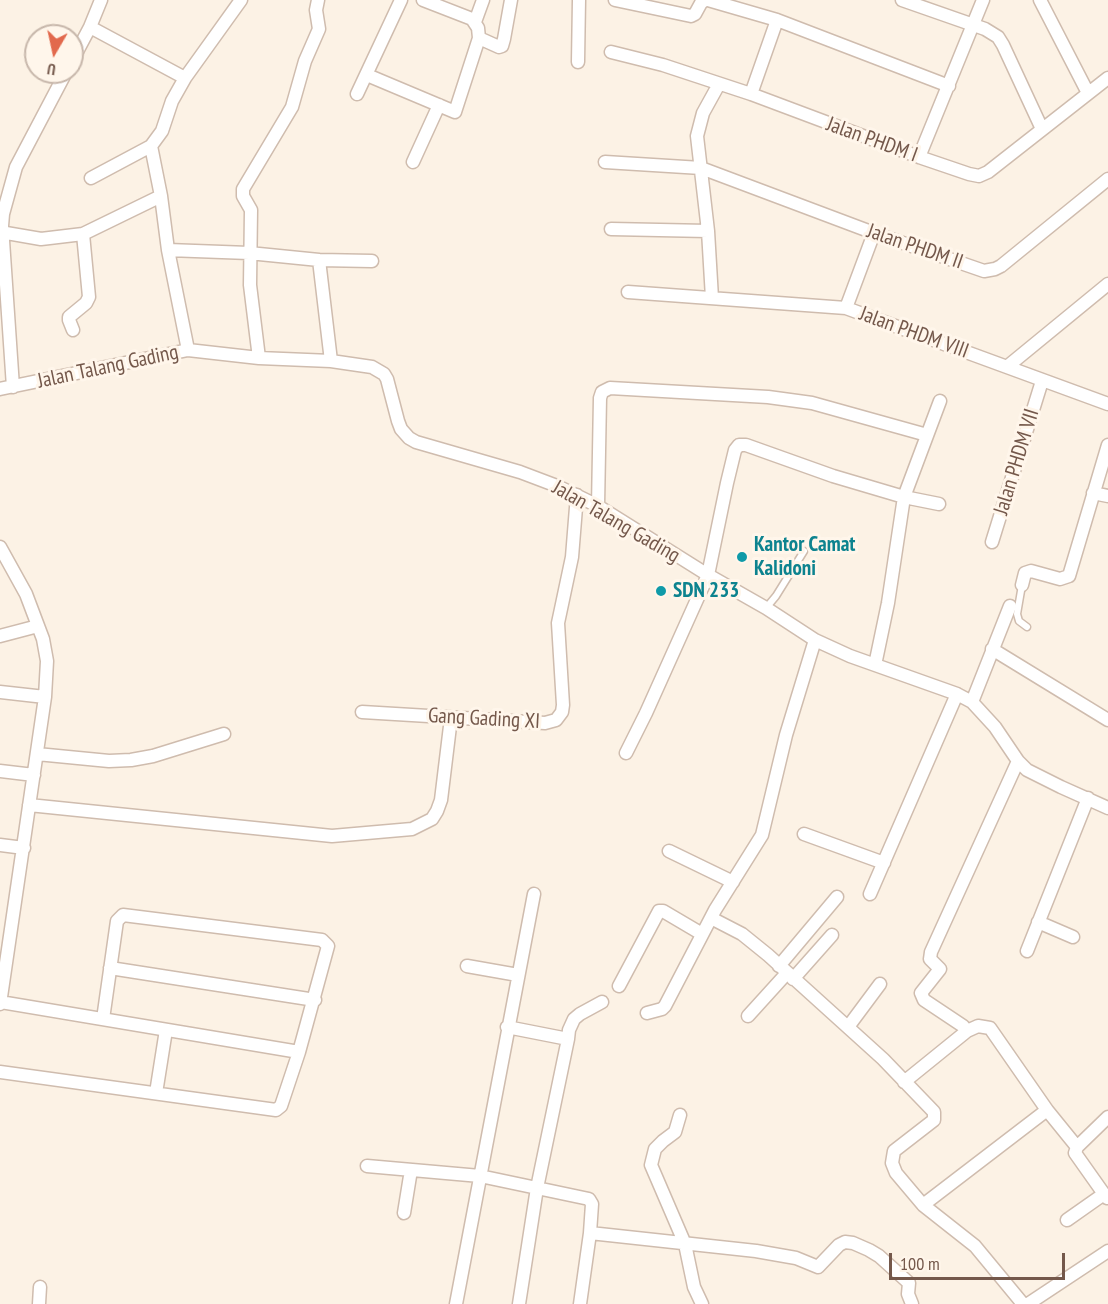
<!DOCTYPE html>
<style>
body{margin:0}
#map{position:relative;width:1108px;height:1304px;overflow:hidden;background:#fcf2e5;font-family:"PT Sans Narrow",sans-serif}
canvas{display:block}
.north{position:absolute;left:24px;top:24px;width:60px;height:60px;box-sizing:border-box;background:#fff6eb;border:2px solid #c7b7ab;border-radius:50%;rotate:189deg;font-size:16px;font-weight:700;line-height:24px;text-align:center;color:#74584b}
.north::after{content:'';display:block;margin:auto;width:21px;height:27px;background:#e2694d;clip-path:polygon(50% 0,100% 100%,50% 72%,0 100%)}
.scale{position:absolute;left:889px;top:1253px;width:176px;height:27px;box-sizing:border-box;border:3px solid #74584b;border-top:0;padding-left:8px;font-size:18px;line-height:21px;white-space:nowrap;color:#74584b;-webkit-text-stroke:4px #fff6eb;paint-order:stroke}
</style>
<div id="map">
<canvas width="1108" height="1304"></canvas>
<div class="north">U</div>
<div class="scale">100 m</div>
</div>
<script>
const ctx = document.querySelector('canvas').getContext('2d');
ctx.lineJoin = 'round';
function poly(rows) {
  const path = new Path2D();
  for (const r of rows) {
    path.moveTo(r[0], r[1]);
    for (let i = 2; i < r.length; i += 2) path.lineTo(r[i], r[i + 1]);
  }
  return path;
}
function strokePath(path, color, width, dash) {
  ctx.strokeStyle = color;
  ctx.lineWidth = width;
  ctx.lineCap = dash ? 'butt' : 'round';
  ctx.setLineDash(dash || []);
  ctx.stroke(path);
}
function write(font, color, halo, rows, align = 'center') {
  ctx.font = font + ' "PT Sans Narrow",sans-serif';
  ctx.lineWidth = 6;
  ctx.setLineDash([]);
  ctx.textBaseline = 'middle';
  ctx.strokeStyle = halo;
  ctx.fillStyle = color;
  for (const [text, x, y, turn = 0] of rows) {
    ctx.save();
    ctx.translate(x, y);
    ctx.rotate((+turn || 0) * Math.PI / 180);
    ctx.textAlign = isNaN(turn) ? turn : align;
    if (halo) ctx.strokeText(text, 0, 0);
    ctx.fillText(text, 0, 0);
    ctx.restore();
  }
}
const lane = poly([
 [1022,585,1017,614,1019,621,1027,627],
 [766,608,776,596,804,551]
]);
const street = poly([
 [423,0,472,19,478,28,479,38,499,47,502,46,504,39,511,0],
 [615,0,691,16,695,14,701,3,705,0],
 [708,0,777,20],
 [902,0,985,29,998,37,1003,45,1042,129],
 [1040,0,1088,93],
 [475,22,483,0],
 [90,27,185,78,241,0],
 [611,52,663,65,751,94,919,157,969,174,979,176,988,172,1108,78],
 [72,61,90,27,101,0],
 [578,62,579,0],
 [367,75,455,112,479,38],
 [185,78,172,101,162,131,151,146,161,196,168,250,188,350],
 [357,94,401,0],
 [751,94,777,20,949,86],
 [919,157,983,0],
 [413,162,439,105],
 [605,162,701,168,874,233,984,271,995,269,1001,266,1108,179],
 [91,178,151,146],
 [611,229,708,231],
 [0,232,41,239,83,234,161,196],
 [168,250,249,253,319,260],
 [628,292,846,308,1108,404],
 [712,298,708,231,697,136,703,113,719,84],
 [846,308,874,233],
 [73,330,69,320,69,317,86,303,89,297,83,234],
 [259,358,250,285,251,210,243,196,243,189,292,107,305,61,319,29,316,10,318,0],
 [331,361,319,260,372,261],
 [1008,366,1108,284],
 [13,387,2,226,3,214,16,167,66,72],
 [0,389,188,350,259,358,331,361,372,367,384,374,387,379,398,421,401,429,409,438,416,442,520,472,557,486,598,506,708,575,766,608,815,640,850,656,957,694,972,702,995,727,1018,761,1027,770,1061,787,1108,808],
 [1093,493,1108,496],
 [598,506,600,398,602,392,610,388,768,397,812,403,927,435],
 [992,542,1042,381],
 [0,547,26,594,43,639,47,661,45,697,0,1004],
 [1022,585,1025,573,1031,571,1060,579,1069,576,1108,445],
 [0,636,38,626],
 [992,649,1108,720],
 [875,665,888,603,904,497,940,401],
 [0,692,45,697],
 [972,702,1010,606],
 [362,712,545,723,556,720,562,712,563,705,558,623,572,557,577,495],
 [626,753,646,713,708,575,727,483,735,450,739,445,746,445,833,476,904,497,939,504],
 [37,754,109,761,131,760,153,756,224,734],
 [0,771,34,775],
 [29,805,332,836,412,829,432,819,437,811,441,800,451,718],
 [804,834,884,863],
 [0,845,24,848],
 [669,851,733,882],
 [870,894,957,694],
 [711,918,742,934,768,955,883,1059,934,1112,934,1120,894,1151,892,1163,896,1173,923,1205,975,1246,1023,1304],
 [1038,922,1073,937],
 [1027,951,1088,798],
 [467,966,518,975],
 [779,966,837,897],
 [110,968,315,1000],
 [793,979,832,935],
 [619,986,659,911,663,911,702,934],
 [0,1002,299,1052],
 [647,1013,662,1009,665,1006,715,910,762,835,786,735,815,640],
 [748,1016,787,973],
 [507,1027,568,1039,537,1188,519,1304],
 [848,1027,880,984],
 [967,1031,978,1026,990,1028,1047,1110],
 [568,1039,569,1030,574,1019,580,1014,602,1002],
 [0,1072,276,1110,281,1106,299,1052,328,946,322,940,123,915,117,921,103,1019],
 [904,1082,967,1031,963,1026,924,1000,921,993,940,969,930,959,931,952,1018,761],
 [156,1093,166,1030],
 [680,1115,675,1132,663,1141,655,1149,651,1165,685,1244,694,1287,702,1304],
 [367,1166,480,1176,589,1199,592,1204,590,1233,580,1304],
 [1104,1194,1075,1153,1077,1147,1108,1117],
 [923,1205,1047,1110,1077,1147],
 [404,1213,411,1170],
 [1067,1220,1104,1194,1107,1198],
 [590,1233,756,1251,796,1258,818,1267,839,1245,845,1242,853,1243,869,1250,879,1256,909,1283,908,1294,912,1304],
 [39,1304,40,1287],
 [456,1304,534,894],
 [1028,1304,1108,1251]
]);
strokePath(lane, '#cfbcae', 9);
strokePath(street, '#cfbcae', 15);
strokePath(lane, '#fff', 6);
strokePath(street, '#fff', 12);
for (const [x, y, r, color] of [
 [742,557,6,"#0f9aa8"],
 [661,591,6,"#0f9aa8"]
]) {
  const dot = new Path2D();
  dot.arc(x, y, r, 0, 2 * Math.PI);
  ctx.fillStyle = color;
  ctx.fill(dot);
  strokePath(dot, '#fff6eb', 2);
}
write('21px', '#74584b', '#fff6eb', [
 ["Jalan PHDM I",872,140,20],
 ["Jalan PHDM II",915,247,19],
 ["Jalan PHDM VIII",914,333,20],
 ["Jalan Talang Gading",108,367,-12],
 ["Jalan PHDM VII",1017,462,-73],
 ["Jalan Talang Gading",616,522,30],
 ["Gang Gading XI",484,719,3]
]);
write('bold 21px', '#0d838f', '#fff6eb', [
 ["Kantor Camat",754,545],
 ["Kalidoni",754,569],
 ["SDN 233",673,591]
], 'left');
</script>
